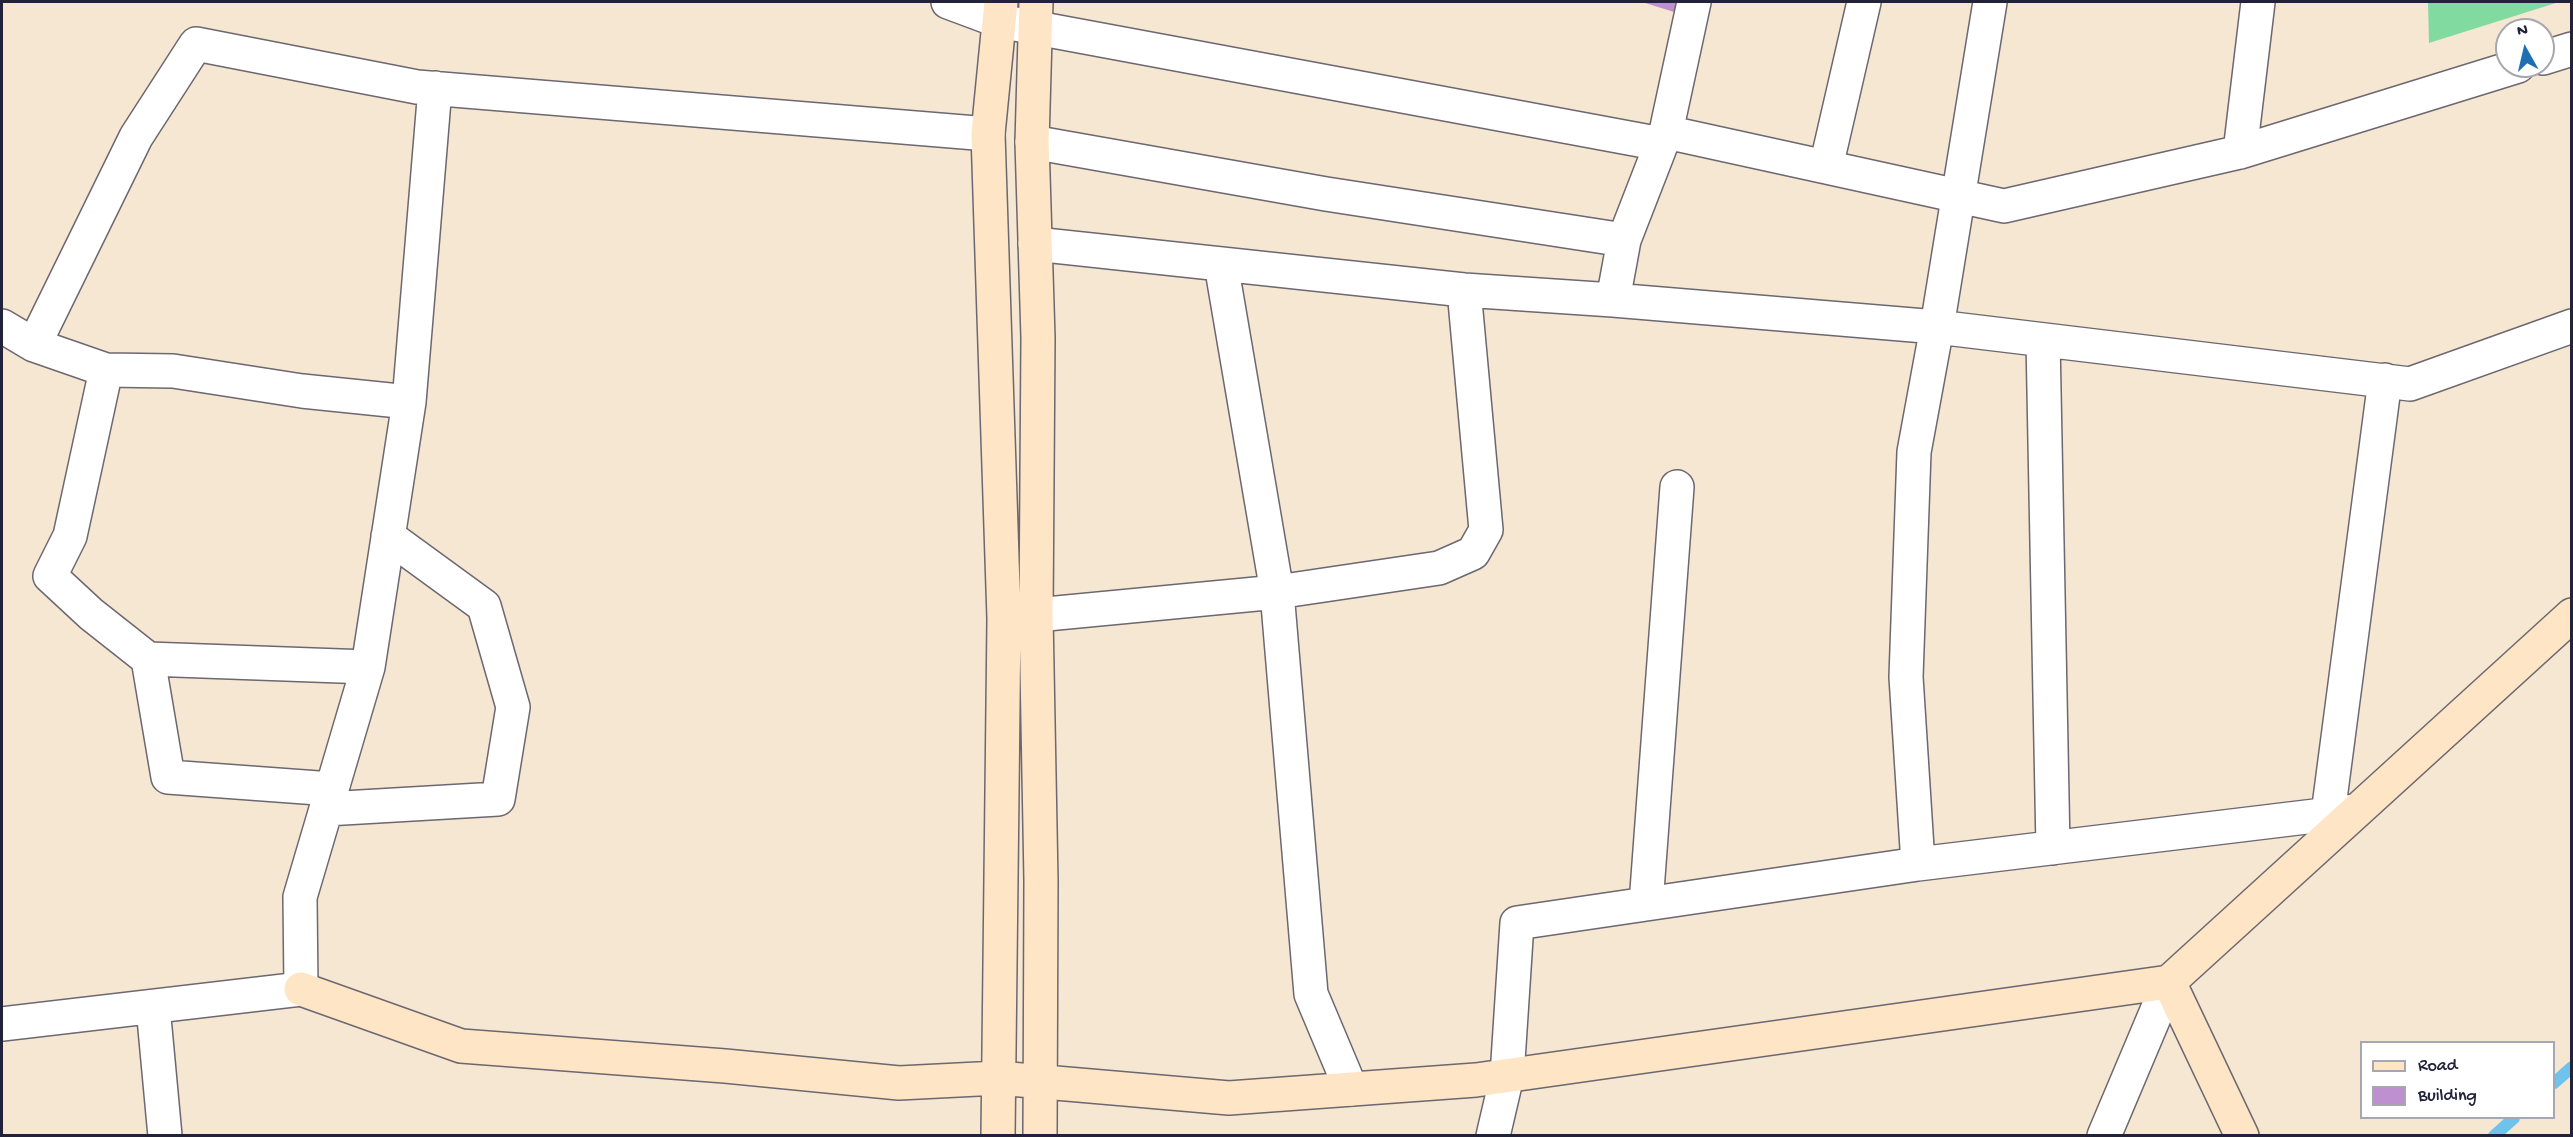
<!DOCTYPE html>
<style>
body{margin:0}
#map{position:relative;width:2573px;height:1137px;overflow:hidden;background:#f5e7d1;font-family:"Gochi Hand",sans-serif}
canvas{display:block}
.frame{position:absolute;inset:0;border:3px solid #22223b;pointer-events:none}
.legend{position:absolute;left:2360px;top:1041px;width:195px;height:78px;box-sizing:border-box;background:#fff;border:2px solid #a7a7b1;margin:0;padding:8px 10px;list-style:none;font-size:18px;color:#22223b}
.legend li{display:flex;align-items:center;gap:12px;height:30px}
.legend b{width:30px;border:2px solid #a7a7b1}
.north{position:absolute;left:2495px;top:18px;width:60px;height:60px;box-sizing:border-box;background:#fff;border:2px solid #a7a7b1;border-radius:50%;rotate:352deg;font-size:16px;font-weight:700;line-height:24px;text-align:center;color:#22223b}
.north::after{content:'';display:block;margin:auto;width:21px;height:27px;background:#1f6fb2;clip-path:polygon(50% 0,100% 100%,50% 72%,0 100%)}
</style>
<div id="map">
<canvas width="2573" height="1137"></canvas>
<div class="frame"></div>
<ul class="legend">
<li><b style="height:8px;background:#fde5c5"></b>Road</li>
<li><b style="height:16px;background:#bf90cf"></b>Building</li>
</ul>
<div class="north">N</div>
</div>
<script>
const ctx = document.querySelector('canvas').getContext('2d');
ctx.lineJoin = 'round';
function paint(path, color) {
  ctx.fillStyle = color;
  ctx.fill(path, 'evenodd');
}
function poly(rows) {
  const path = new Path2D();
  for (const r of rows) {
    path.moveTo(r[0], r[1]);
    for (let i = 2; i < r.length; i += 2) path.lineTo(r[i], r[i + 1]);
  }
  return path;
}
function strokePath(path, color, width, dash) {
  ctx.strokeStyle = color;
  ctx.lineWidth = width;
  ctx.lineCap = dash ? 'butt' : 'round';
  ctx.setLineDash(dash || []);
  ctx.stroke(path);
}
paint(poly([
 [2428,2,2559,2,2429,43]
]), '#81daa0');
strokePath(poly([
 [2554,1083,2572,1067],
 [2494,1136,2514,1118]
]), '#6fc2eb', 12);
paint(poly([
 [1642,2,1677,2,1674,12]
]), '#bf90cf');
const street = poly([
 [948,2,999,21,1661,144],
 [1990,2,1937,327,2410,384,2572,326],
 [2543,58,2572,49],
 [1666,132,2004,206,2240,152,2518,66],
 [1032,142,1326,194,1624,240,1666,132,1694,2],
 [2240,152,2258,2],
 [1826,167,1864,2],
 [1624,240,1613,300,1937,327,1914,452,1906,677,1918,864,2356,811],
 [1035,244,1464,290,1613,300],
 [1221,264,1277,592,1311,994,1351,1089],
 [2,326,34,345,106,370,173,371,302,391,409,402],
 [2043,340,2053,848],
 [34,345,136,137,196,44,417,87,988,134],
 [106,370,70,536,50,576,91,614,148,659,168,777,332,789],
 [1036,615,1277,592,1439,568,1473,553,1486,530,1464,290],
 [148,659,368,667],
 [326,809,498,799,513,707,484,606,388,536],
 [2328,814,2385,380],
 [1646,904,1677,487],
 [153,1007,165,1136],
 [2,1024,301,989,300,897,368,667,409,402,435,88],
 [1493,1136,1507,1076,1517,923,1918,864],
 [2104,1136,2169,982]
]);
const secondary = poly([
 [1036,2,1032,142,1038,338,1036,615,1041,881,1040,1136],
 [2169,982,2242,1136],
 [301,989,461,1046,725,1066,899,1083,998,1078,1229,1098,1476,1080,2169,982,2572,615],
 [998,1136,1004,619,988,134,1001,2]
]);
strokePath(street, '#6c6770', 36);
strokePath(secondary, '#6c6770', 36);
strokePath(street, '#fff', 33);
strokePath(secondary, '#fde5c5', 33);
</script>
